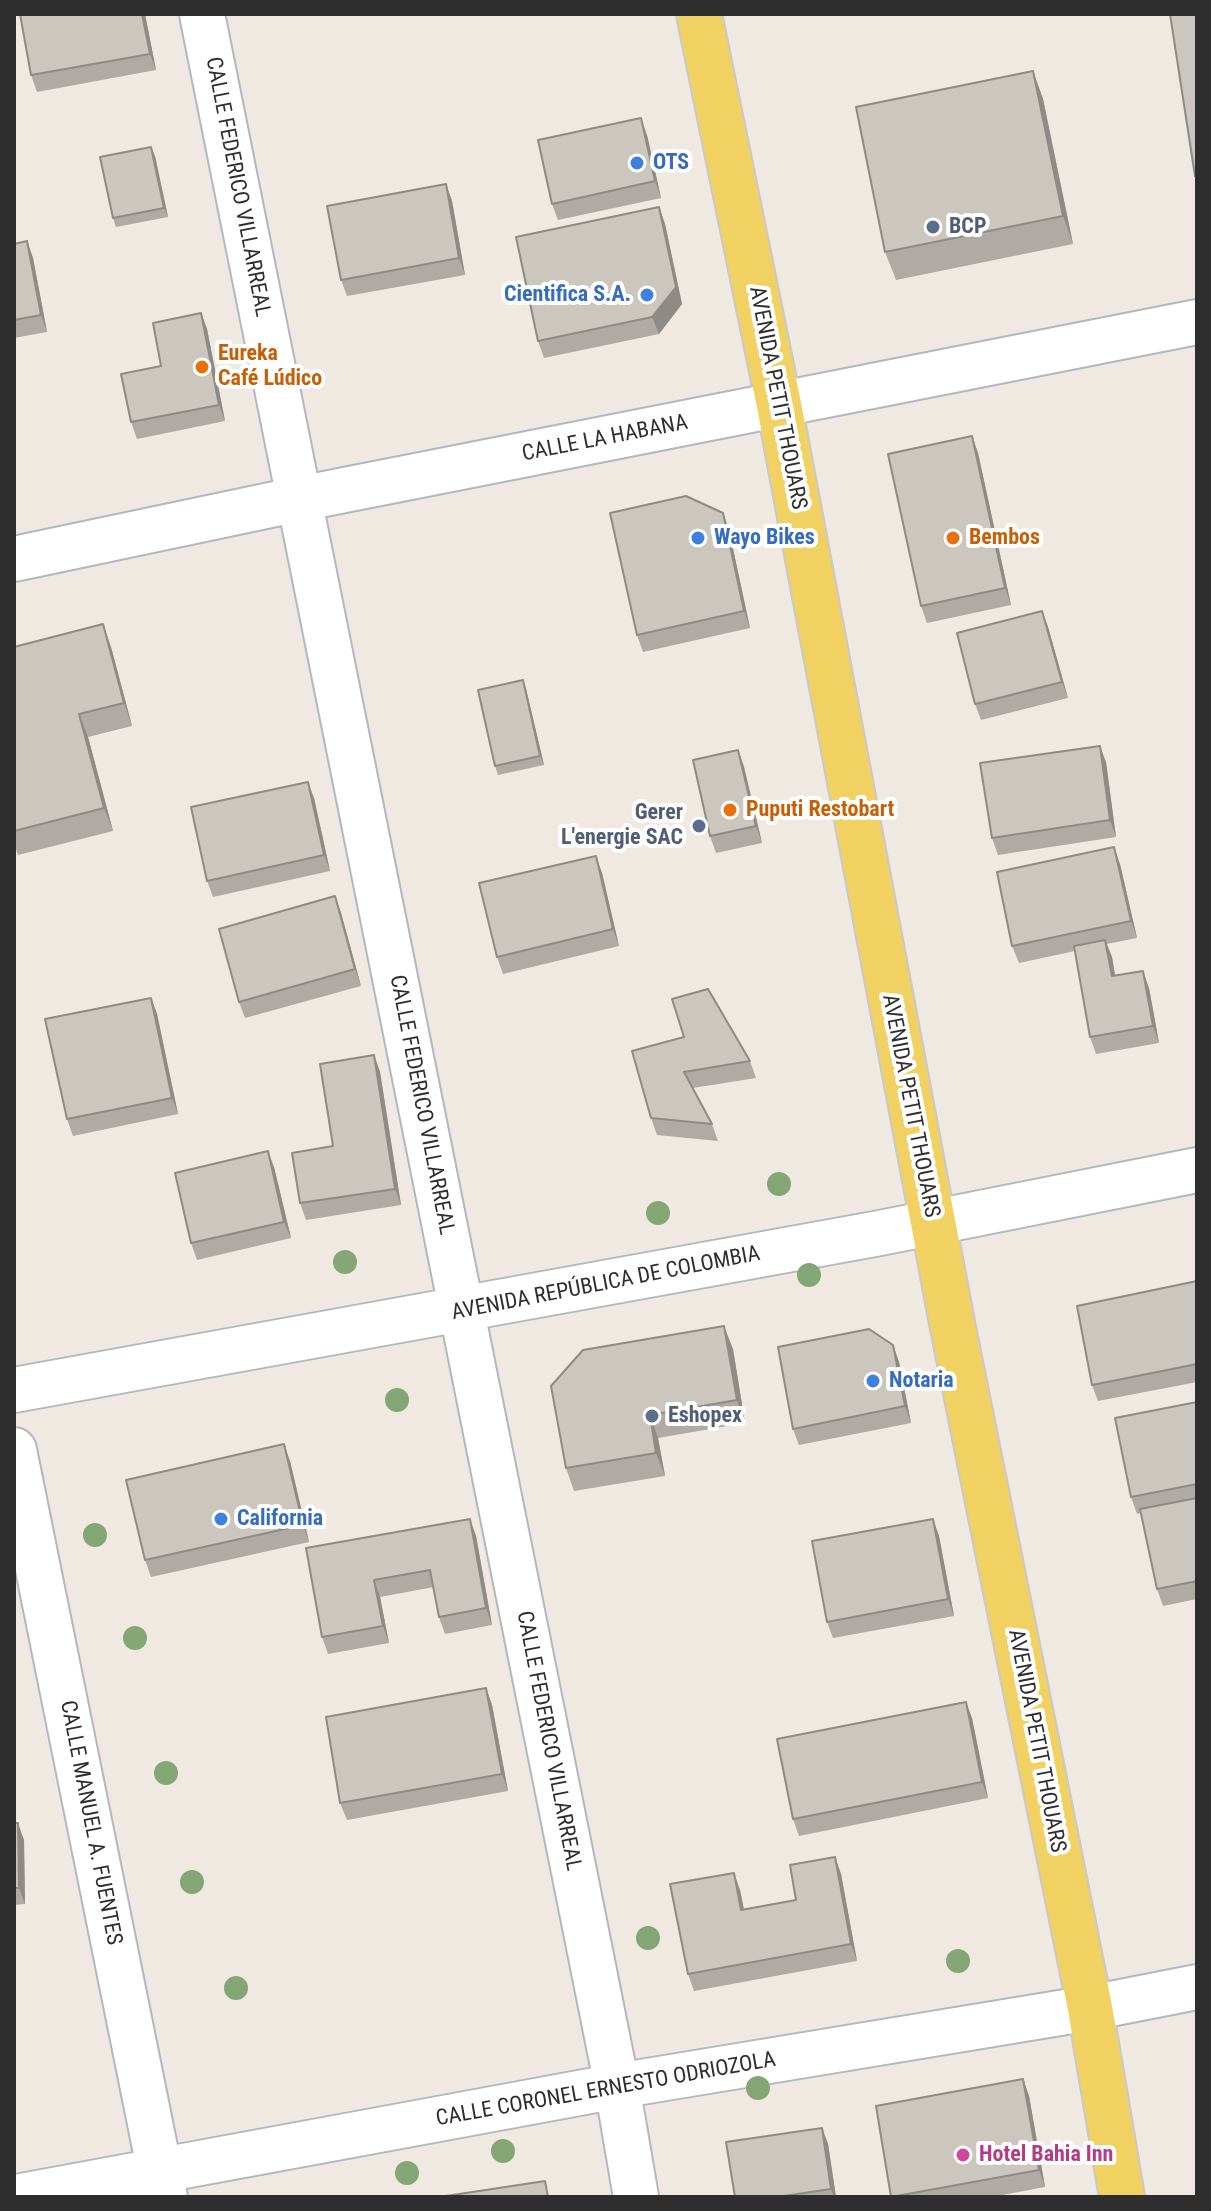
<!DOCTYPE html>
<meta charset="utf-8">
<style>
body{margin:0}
#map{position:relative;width:1211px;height:2211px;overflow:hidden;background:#efe9e1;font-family:"Roboto Condensed",sans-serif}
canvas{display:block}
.frame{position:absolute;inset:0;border:16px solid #2e2e2e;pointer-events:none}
</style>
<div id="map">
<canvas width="1211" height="2211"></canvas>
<div class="frame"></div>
</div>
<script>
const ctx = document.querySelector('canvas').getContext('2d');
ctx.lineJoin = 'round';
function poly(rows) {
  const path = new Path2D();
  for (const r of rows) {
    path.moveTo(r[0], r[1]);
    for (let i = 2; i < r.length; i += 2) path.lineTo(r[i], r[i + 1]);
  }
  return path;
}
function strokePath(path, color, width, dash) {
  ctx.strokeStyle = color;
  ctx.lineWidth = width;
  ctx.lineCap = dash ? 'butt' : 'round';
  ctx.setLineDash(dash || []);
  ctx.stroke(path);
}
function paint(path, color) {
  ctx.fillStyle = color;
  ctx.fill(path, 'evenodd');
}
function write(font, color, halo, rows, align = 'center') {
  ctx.font = font + ' "Roboto Condensed",sans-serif';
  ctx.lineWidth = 8;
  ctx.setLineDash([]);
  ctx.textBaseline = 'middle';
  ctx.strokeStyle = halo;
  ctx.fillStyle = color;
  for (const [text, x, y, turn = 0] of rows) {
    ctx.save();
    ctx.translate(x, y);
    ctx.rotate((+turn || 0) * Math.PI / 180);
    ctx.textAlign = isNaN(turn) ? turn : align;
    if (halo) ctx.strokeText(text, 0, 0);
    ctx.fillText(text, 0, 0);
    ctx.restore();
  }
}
const minor = poly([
 [202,14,617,2086,636,2197],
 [14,559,299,499,1197,322],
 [14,1390,880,1233,1197,1170],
 [14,1450,165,2197],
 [16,2197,617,2086,1090,2008,1197,1987]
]);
const major = poly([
 [699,14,779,405,953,1328,1090,2008,1122,2197]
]);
strokePath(minor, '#b4b7c1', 48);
strokePath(major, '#c9c9c9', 48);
strokePath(minor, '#fff', 44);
strokePath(major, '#f2d163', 44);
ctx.fillStyle = '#84a574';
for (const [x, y] of [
 [779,1184],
 [658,1213],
 [345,1262],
 [809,1275],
 [397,1400],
 [95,1535],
 [135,1638],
 [166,1773],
 [192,1882],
 [648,1938],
 [958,1961],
 [236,1988],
 [758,2088],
 [503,2151],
 [407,2173]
]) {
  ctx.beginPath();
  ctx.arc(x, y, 12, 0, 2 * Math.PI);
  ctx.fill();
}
paint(poly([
 [145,14,156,70,37,92,31,75],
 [1033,71,1043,99,1073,244,896,280,885,252],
 [647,135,661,198,558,220,552,204],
 [155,156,168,217,116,227,113,218],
 [446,184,452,201,465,275,347,296,341,280],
 [659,207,665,224,682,304,659,334,544,358,538,341],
 [27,241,33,258,47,332,14,338,14,244],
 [201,313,207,329,225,421,137,439,131,422,161,366],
 [972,436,978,453,1011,605,927,623,921,606],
 [723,513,729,530,750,628,643,652,637,635],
 [1042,611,1048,627,1068,698,981,720,975,704],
 [14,647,111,647,132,726,88,737,113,831,18,855,14,843],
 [526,689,544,765,498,775,495,766],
 [738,750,744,767,762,843,716,853,710,836],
 [1106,762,1116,837,998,855,992,838],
 [314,798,330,871,213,897,207,881],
 [1120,864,1137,938,1107,944,1112,957,1115,976,1149,988,1159,1043,1096,1054,1090,1037,1075,951,1019,963,1012,946],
 [602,873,619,946,503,974,497,957],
 [335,896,341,913,361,986,245,1018,239,1002],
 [151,998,157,1014,178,1114,73,1136,67,1119],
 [684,1037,750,1061,756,1078,693,1088,712,1124,718,1141,657,1135,651,1118],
 [374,1055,380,1072,401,1205,306,1220,300,1203,333,1146],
 [274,1167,291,1238,197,1260,191,1243],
 [1197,1281,1197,1382,1098,1401,1092,1385],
 [893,1345,899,1362,911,1423,799,1445,793,1429],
 [733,1349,745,1423,658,1438,665,1476,574,1491,566,1468],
 [1197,1402,1197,1599,1163,1606,1157,1589,1141,1513,1137,1514,1131,1497],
 [290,1461,309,1542,151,1577,145,1560],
 [933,1519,939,1536,954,1616,833,1638,827,1622],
 [476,1536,492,1625,445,1634,439,1617,434,1587,380,1597,389,1643,328,1654,322,1637,306,1548],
 [486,1688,492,1705,508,1791,347,1820,340,1803],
 [972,1718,988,1798,799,1836,793,1819],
 [14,1823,24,1840,25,1904,14,1905],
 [835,1857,841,1874,857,1961,694,1991,688,1974,740,1890,744,1909,796,1900],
 [1023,2079,1029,2096,1045,2187,992,2197,891,2197],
 [822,2128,828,2144,836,2197,735,2197]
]), '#afaba4');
paint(poly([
 [142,14,145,14,156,70,150,54],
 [1033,71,1043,99,1073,244,1063,216],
 [641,118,647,135,661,198,655,181],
 [151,147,155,156,168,217,164,208],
 [446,184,452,201,465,275,459,258],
 [659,207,665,224,682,304,659,334,652,317],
 [27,241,33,258,47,332,41,315],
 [201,313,207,329,225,421,219,405],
 [972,436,978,453,1011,605,1005,588],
 [723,513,729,530,750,628,744,611],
 [1042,611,1048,627,1068,698,1062,682],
 [103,624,111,647,132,726,124,703],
 [523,680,526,689,544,765,540,756],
 [79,714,88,737,113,831,104,808],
 [1100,746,1106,762,1116,837,1110,820],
 [738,750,744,767,762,843,756,826],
 [308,782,314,798,330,871,324,855],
 [1114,847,1120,864,1137,938,1131,921],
 [596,856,602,873,619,946,613,929],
 [335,896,341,913,361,986,355,969],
 [1105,940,1112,957,1118,993,1112,976],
 [1143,971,1149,988,1159,1043,1153,1026],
 [151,998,157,1014,178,1114,172,1098],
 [374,1055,380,1072,401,1205,395,1189],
 [268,1151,274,1167,291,1238,284,1222],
 [724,1326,733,1349,745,1423,737,1400],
 [893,1345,899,1362,911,1423,905,1406],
 [650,1415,658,1438,665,1476,656,1453],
 [284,1444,290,1461,309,1542,303,1525],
 [470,1519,476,1536,492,1625,486,1608],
 [933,1519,939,1536,954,1616,948,1599],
 [374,1580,380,1597,389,1643,383,1626],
 [486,1688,492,1705,508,1791,502,1774],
 [966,1702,972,1718,988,1798,982,1782],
 [18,1823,24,1840,25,1904,19,1888],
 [835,1857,841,1874,857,1961,851,1944],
 [734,1873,740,1890,747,1927,741,1910],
 [1023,2079,1029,2096,1045,2187,1039,2170],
 [822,2128,828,2144,836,2197,834,2197,831,2189]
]), '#8e8b86');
const building = poly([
 [20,14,142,14,150,54,31,75,20,14],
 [1170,14,1197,14,1197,175,1195,176,1170,14],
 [1033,71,1063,216,885,252,856,107,1033,71],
 [641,118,655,181,552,204,538,140,641,118],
 [151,147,164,208,113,218,100,157,151,147],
 [446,184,459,258,341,280,327,206,446,184],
 [659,207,676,287,652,317,538,341,516,237,659,207],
 [27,241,41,315,14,320,14,244,27,241],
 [201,313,219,405,131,422,121,374,161,366,153,323,201,313],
 [972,436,1005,588,921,606,888,454,972,436],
 [686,496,723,513,744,611,637,635,610,513,686,496],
 [1042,611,1062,682,975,704,957,633,1042,611],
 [103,624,124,703,79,714,104,808,14,831,14,647,103,624],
 [523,680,540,756,495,766,478,690,523,680],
 [1100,746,1110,820,992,838,980,763,1100,746],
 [738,750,756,826,710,836,693,760,738,750],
 [308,782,324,855,207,881,191,807,308,782],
 [1114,847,1131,921,1012,946,997,872,1114,847],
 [596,856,613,929,497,957,479,883,596,856],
 [335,896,355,969,239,1002,219,929,335,896],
 [1105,940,1112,976,1143,971,1153,1026,1090,1037,1074,946,1105,940],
 [708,989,750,1061,684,1072,712,1124,651,1118,632,1051,684,1037,672,999,708,989],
 [151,998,172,1098,67,1119,45,1019,151,998],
 [374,1055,395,1189,300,1203,292,1153,333,1146,320,1064,374,1055],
 [268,1151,284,1222,191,1243,175,1173,268,1151],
 [1197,1281,1197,1364,1092,1385,1077,1306,1197,1281],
 [724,1326,737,1400,650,1415,656,1453,566,1468,551,1386,583,1350,724,1326],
 [869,1329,893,1345,905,1406,793,1429,778,1347,869,1329],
 [1197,1402,1197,1484,1131,1497,1115,1418,1197,1402],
 [284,1444,303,1525,145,1560,126,1480,284,1444],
 [1197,1498,1197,1581,1157,1589,1140,1509,1197,1498],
 [470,1519,486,1608,439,1617,430,1570,374,1580,383,1626,322,1637,306,1548,470,1519],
 [933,1519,948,1599,827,1622,812,1541,933,1519],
 [486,1688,502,1774,340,1803,326,1717,486,1688],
 [966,1702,982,1782,793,1819,777,1739,966,1702],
 [14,1823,18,1823,19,1888,14,1888,14,1823],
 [835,1857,851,1944,688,1974,670,1884,734,1873,741,1910,796,1900,790,1865,835,1857],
 [1023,2079,1039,2170,891,2197,876,2106,1023,2079],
 [822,2128,831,2189,777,2197,735,2197,726,2142,822,2128],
 [545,2181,548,2197,447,2197,446,2196,545,2181]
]);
paint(building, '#cbc7bf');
strokePath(building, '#8e8b86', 2);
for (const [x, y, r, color] of [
 [637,163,8,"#3f7fe0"],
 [933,227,8,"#5c6f8a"],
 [647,295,8,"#3f7fe0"],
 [202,367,8,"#e8710a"],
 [698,538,8,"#3f7fe0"],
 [953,538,8,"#e8710a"],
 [730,810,8,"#e8710a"],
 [699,826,8,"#5c6f8a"],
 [873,1381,8,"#3f7fe0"],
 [652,1416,8,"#5c6f8a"],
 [221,1519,8,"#3f7fe0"],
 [963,2155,8,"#d1479c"]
]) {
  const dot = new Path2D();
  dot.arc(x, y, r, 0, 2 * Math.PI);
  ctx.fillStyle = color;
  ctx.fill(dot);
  strokePath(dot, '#fff', 3);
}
write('bold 22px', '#366cbe', '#fff', [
 ["OTS",653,163],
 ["Cientifica S.A.",631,295,"right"],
 ["Wayo Bikes",714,538],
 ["Notaria",889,1381],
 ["California",237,1519]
], 'left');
write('22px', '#2e2e2e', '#fff', [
 ["CALLE FEDERICO VILLARREAL",237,187,79],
 ["AVENIDA PETIT THOUARS",777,398,79],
 ["CALLE LA HABANA",605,439,-11],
 ["CALLE FEDERICO VILLARREAL",421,1105,79],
 ["AVENIDA PETIT THOUARS",910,1106,79],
 ["AVENIDA REPÚBLICA DE COLOMBIA",606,1284,-11],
 ["CALLE FEDERICO VILLARREAL",548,1741,79],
 ["AVENIDA PETIT THOUARS",1036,1741,79],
 ["CALLE MANUEL A. FUENTES",90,1823,79],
 ["CALLE CORONEL ERNESTO ODRIOZOLA",606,2090,-10]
]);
write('bold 22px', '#4e5e75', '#fff', [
 ["BCP",949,227],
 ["Gerer",683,813,"right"],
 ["L'energie SAC",683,838,"right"],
 ["Eshopex",668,1416]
], 'left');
write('bold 22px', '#c56008', '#fff', [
 ["Eureka",218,354],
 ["Café Lúdico",218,379],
 ["Bembos",969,538],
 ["Puputi Restobart",746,810]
], 'left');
write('bold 22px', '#b23c85', '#fff', [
 ["Hotel Bahia Inn",979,2155]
], 'left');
</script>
